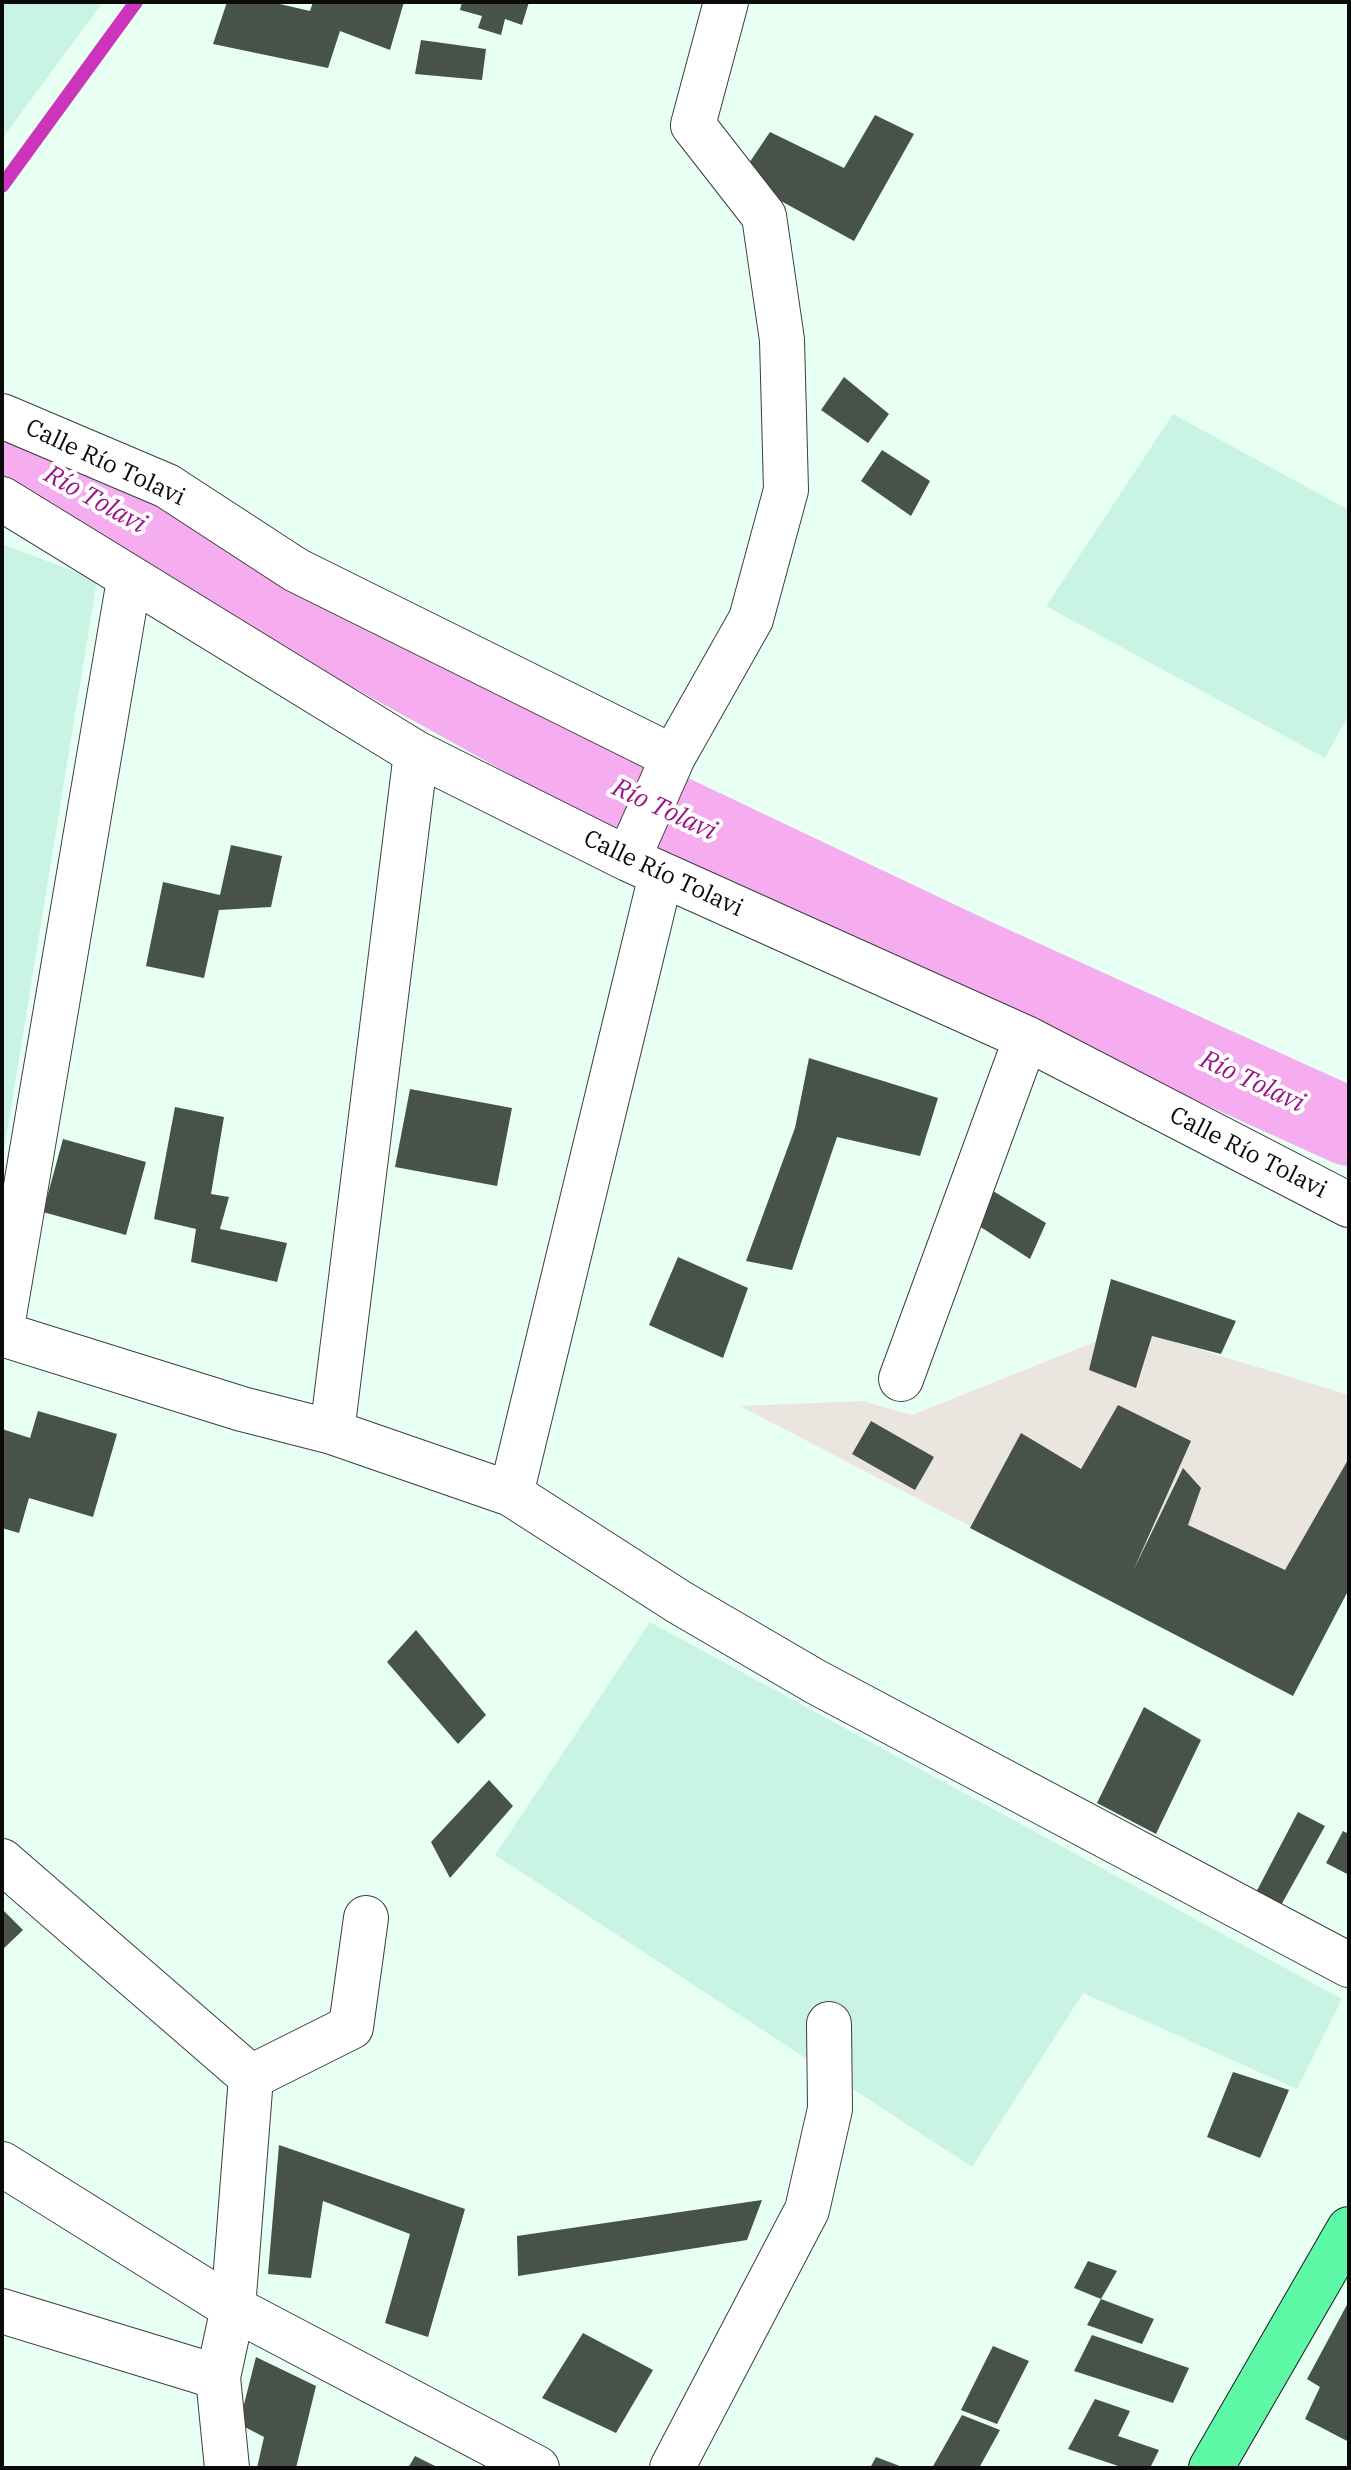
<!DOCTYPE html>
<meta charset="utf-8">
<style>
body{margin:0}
#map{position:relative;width:1351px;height:2470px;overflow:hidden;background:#e8fff4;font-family:"IBM Plex Serif",serif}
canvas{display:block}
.frame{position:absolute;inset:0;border:4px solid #0a0a0a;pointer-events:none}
</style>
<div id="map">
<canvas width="1351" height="2470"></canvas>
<div class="frame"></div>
</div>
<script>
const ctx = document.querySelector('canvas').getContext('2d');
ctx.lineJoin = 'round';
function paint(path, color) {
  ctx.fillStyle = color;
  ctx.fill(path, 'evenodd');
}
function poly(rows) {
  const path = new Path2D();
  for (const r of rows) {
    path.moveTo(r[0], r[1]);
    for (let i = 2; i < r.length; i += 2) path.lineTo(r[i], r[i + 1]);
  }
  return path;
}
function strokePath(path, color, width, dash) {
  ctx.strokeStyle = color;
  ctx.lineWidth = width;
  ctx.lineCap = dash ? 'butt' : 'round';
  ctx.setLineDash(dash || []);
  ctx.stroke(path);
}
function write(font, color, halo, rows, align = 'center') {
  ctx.font = font + ' "IBM Plex Serif",serif';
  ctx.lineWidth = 8;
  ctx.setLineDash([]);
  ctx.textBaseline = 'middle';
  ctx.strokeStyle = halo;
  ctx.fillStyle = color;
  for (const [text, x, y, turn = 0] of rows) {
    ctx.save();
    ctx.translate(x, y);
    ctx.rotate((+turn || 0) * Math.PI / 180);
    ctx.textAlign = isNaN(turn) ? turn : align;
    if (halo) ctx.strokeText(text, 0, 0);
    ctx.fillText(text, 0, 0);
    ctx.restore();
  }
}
paint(poly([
 [1129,1328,1349,1395,1349,1563,1286,1691,740,1406,862,1401,912,1415]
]), '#eae5de');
paint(poly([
 [2,2,103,2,2,139],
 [1173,414,1349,510,1349,714,1325,758,1046,606],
 [2,544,97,580,2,1163],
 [650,1622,1342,1999,1297,2089,1083,1993,972,2167,495,1855]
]), '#c9f4e4');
strokePath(poly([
 [2,186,136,2]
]), '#cd34bc', 14);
strokePath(poly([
 [2,448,595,777,970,955,1349,1127]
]), '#f6adf0', 78);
paint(poly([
 [227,2,271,2,310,11,313,2,404,2,390,50,340,31,328,68,213,44],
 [462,2,529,2,522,25,505,19,501,35,478,28,482,16,460,10],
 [421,40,486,49,482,80,415,74],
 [875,115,914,134,854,241,739,178,770,132,844,168],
 [844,377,889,414,868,443,821,410],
 [882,450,930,481,911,516,861,481],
 [231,845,282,856,271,907,219,910,204,978,146,966,163,882,220,895],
 [809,1058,938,1098,920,1156,837,1137,792,1270,746,1261,795,1128],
 [410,1089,512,1108,497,1186,395,1167],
 [175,1107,224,1117,211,1194,229,1197,220,1229,287,1243,277,1282,191,1262,196,1229,154,1219],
 [63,1139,146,1162,126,1235,43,1212],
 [993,1191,1046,1223,1030,1259,976,1224],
 [678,1257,748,1288,723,1358,649,1325],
 [1111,1279,1236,1321,1221,1354,1152,1336,1136,1388,1089,1370],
 [1118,1405,1191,1441,1133,1571,1183,1468,1201,1488,1188,1525,1285,1570,1349,1458,1349,1589,1293,1696,970,1528,1021,1433,1081,1469],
 [38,1411,117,1434,93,1517,29,1498,19,1533,2,1528,2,1429,30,1438],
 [871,1421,934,1457,915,1490,852,1454],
 [416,1630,486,1715,458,1744,387,1662],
 [1144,1707,1201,1740,1156,1834,1097,1803],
 [489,1780,513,1806,450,1878,431,1842],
 [1298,1812,1325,1826,1275,1916,1251,1902],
 [1343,1831,1349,1834,1349,1875,1326,1863],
 [2,1909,23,1930,2,1950],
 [1233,2072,1289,2090,1260,2158,1207,2137],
 [279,2145,465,2209,428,2337,385,2323,410,2234,323,2201,311,2278,268,2274],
 [762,2200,747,2240,518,2276,517,2236],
 [1088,2261,1117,2271,1101,2299,1074,2288],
 [1101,2299,1154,2319,1142,2344,1087,2325],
 [1349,2301,1349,2442,1305,2419,1320,2387,1307,2379],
 [583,2333,653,2370,616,2433,542,2398],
 [1092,2335,1189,2368,1173,2403,1074,2371],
 [993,2346,1029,2361,997,2424,961,2410],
 [256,2357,316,2386,296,2468,257,2468,264,2437,239,2424],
 [1095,2399,1130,2411,1118,2436,1159,2450,1150,2468,1124,2468,1068,2449],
 [962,2415,1000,2430,979,2468,932,2468],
 [415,2456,439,2468,408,2468],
 [876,2457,905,2468,870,2468]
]), '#475348');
const minor = poly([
 [2,416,167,486,296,570,673,757],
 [2,499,416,753,628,859,1026,1038,1349,1205],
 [628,859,673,757,751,619,786,490,782,340,764,216,693,125,726,2],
 [2,1327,129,580],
 [2,1334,242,1409,332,1432,511,1494,679,1602,816,1682,1349,1965],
 [901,1379,1026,1038],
 [332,1432,416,753],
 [511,1494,661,875],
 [2,1861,251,2077,233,2308,218,2377,227,2468],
 [251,2077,351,2027,366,1918],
 [2,2164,233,2308,537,2468],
 [2,2311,218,2377],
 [672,2468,807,2210,830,2109,829,2024]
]);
const major = poly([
 [1211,2468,1349,2229]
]);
strokePath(minor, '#3d3d3d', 46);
strokePath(major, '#1b1b1b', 46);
strokePath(minor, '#fff', 44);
strokePath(major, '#5ef9a7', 44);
write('24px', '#0a0a0a', '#fff', [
 ["Calle Río Tolavi",105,463,25],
 ["Calle Río Tolavi",663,874,25],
 ["Calle Río Tolavi",1248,1153,27]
]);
write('italic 26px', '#9b1587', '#fff', [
 ["Río Tolavi",95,500,29],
 ["Río Tolavi",664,810,25],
 ["Río Tolavi",1252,1082,25]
]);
</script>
